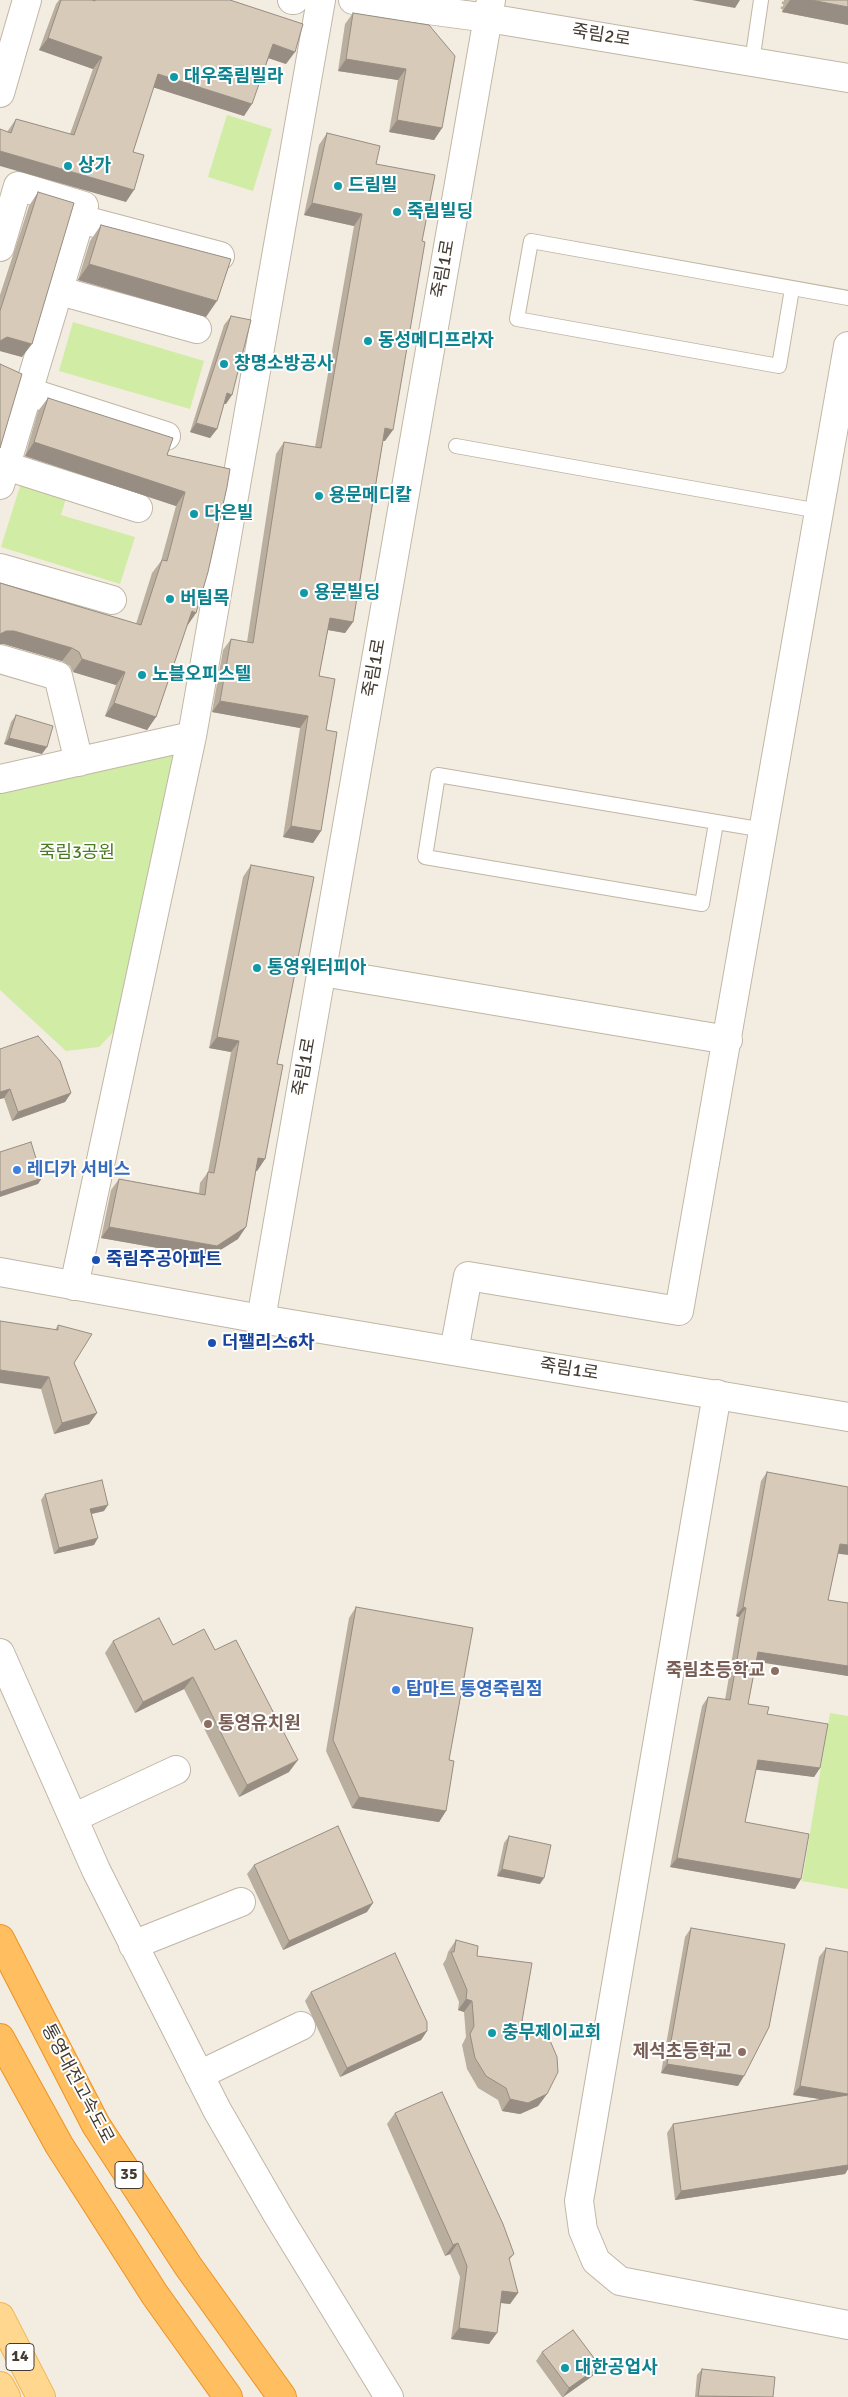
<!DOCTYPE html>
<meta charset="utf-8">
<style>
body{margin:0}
canvas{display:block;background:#f3ece1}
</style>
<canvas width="848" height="2397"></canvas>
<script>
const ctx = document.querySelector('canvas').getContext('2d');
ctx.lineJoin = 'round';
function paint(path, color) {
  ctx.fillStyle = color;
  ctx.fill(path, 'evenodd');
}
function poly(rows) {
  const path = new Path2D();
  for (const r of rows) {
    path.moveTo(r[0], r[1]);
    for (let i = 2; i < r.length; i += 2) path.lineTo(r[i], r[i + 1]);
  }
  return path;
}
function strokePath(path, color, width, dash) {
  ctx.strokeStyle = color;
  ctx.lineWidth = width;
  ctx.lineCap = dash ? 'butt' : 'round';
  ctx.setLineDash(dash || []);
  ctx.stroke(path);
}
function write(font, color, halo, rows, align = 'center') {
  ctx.font = font + ' Signika,"Noto Sans KR",sans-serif';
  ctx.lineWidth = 4;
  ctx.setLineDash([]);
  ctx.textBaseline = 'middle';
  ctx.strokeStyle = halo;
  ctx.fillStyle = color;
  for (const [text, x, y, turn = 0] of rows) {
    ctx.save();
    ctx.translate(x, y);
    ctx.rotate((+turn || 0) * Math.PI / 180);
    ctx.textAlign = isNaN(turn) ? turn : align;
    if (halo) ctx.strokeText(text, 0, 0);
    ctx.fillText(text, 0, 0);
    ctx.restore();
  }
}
paint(poly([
 [227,115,272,129,253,191,208,177],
 [73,322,204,361,190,409,59,371],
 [21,483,66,498,61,515,135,537,120,584,1,547],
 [174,751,125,1007,118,1027,99,1047,66,1051,0,990,0,790],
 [830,1713,848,1716,848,1889,802,1881]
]), '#d1eca5');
const service = poly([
 [752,62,761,0],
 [792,289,779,366,517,319,531,241,848,298],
 [456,446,819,511],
 [716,823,702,904,425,857,438,775,764,830]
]);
const minor = poly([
 [292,0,294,0],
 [353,0,488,18,848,78],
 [0,93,27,0],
 [80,219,220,256],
 [0,247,18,186,84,206,0,485],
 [60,291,197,329],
 [29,392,166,436],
 [6,466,138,508],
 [0,568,112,600],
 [0,659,58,676,79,762],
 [0,779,192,736,321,0],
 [322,972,728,1040],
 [74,1286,192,736],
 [261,1319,491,0],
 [454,1351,468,1276,679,1311,848,346],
 [717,1394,579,2201,583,2230,596,2261,620,2281,848,2325],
 [0,1653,96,1870,217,2110,277,2214,389,2397],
 [73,1818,176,1770],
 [133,1945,241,1902],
 [199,2075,301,2026]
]);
const tertiary = poly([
 [0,1272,261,1319,848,1417]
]);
const primary = poly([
 [0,2317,41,2397],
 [0,2386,6,2397]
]);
const motorway = poly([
 [0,1939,96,2125,188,2266,282,2397],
 [0,2038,59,2145,155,2295,228,2397]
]);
strokePath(service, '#c1b6a6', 16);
strokePath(minor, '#c1b6a6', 30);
strokePath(tertiary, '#c1b6a6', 30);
strokePath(primary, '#efb553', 30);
strokePath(motorway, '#ed9321', 30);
strokePath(poly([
 [782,9,784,0]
]), '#c2ae93', 3, [2.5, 2.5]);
strokePath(service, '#fff', 14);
strokePath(minor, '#fff', 28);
strokePath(tertiary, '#fff', 28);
strokePath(primary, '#ffd78e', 28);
strokePath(motorway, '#ffbe60', 28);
paint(poly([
 [59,0,230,0,286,64,269,58,244,116,153,87,133,152,126,202,7,132,16,119,70,134,93,69,39,50,56,4],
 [784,0,848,0,848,25,782,12],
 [353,13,429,25,442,128,434,140,389,132,398,80,338,71,345,24],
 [327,133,376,164,385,441,383,441,353,622,345,633,328,630,319,676,326,730,321,831,313,843,283,837,300,728,212,712,223,650,231,639,247,642,276,454,284,442,315,447,354,226,304,215,319,145],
 [38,192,22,357,0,351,0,295,29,206],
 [101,225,206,317,78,280,90,241],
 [231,316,226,404,224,404,217,429,210,438,190,432,224,325],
 [48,398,167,455,230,469,196,613,187,626,156,717,147,730,105,716,116,685,73,672,70,666,62,661,4,644,0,644,0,583,136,624,152,573,161,561,176,506,25,456,38,411],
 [16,715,42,754,4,744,11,722],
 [251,865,277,1064,265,1159,257,1171,256,1171,238,1239,209,1257,101,1238,111,1190,119,1179,199,1193,200,1183,208,1172,231,1052,209,1048,243,877],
 [0,1049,71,1093,65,1102,12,1121,4,1098,0,1099],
 [58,1325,74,1363,97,1413,89,1424,54,1434,41,1389,55,1330],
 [767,1472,838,1554,828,1600,848,1603,848,1676,756,1661,748,1704,767,1714,820,1768,814,1777,756,1769,745,1822,795,1889,670,1867,702,1706,708,1697,725,1700,739,1617,736,1616,761,1481],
 [45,1494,104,1511,92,1514,94,1545,54,1554,41,1500],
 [356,1607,449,1760,446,1811,439,1822,352,1808,326,1751,349,1618],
 [113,1641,173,1645,215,1650,289,1772,239,1797,184,1689,135,1713,105,1653],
 [509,1836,540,1884,497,1876,504,1843],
 [254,1865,367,1912,283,1950,247,1874],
 [691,1928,738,2086,661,2073,685,1937],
 [456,1940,477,1956,522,2021,547,2094,538,2106,520,2114,502,2111,498,2100,478,2088,467,2069,462,2045,466,2037,464,2012,458,2010,459,2002,443,1964,446,1959,448,1952],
 [826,1948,848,1952,848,2169,845,2174,675,2200,667,2133,673,2124,821,2099,793,2095,819,1957],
 [311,1992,427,2031,421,2040,340,2077,305,2001],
 [395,2113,514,2254,509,2260,518,2293,510,2304,500,2303,489,2344,451,2339,460,2277,450,2254,445,2256,387,2124],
 [542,2352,594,2375,563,2397,562,2397,536,2361],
 [702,2369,773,2397,695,2397,697,2375]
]), '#baae9f');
paint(poly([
 [692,0,740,0,735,8],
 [790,0,811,0,848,7,848,25,782,12],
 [48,38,102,57,93,69,39,50],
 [273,44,295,52,286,64,265,57],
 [346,59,406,69,398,80,338,71],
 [158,74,252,104,244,116,149,86],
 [397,120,442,128,434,140,389,132],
 [0,151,134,190,126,202,0,166],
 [312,203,362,214,354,226,304,215],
 [89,264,217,301,206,317,78,280],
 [7,337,32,344,22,357,0,351,0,341],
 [227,393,232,395,226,404,220,403],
 [196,423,217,429,210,438,190,432],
 [385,428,393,430,385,441,377,440],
 [34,442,185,492,176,506,25,456],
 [192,611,196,613,187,626],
 [330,618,353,622,345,633,322,629],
 [6,631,14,631,72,648,62,661,4,644,0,644,0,634],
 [82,659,125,672,116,685,73,672],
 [220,701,308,716,300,728,212,712],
 [114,703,156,717,147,730,105,716],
 [9,738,47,747,42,754,4,744],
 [291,826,321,831,313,843,283,837],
 [217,1037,239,1041,231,1052,209,1048],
 [10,1089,4,1098,0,1099,0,1092],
 [71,1093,65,1102,12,1121,18,1112],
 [258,1158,265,1159,257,1171,250,1170],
 [42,1178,38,1184,0,1197,0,1192],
 [109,1227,246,1227,238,1239,209,1257,101,1238],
 [0,1370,49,1377,41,1389,0,1383],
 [97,1413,89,1424,54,1434,62,1423],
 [108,1505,104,1511,86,1515,90,1509],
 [98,1538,94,1545,54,1554,59,1548],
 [840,1544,848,1545,848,1555,833,1553],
 [743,1607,746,1608,739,1617,736,1616],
 [758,1652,848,1666,848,1676,752,1661],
 [193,1677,184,1689,135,1713,143,1702],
 [298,1760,289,1772,239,1797,247,1785],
 [758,1760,820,1768,814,1777,751,1769],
 [359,1797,446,1811,439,1822,352,1808],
 [677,1858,801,1879,795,1889,670,1867],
 [502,1869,544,1878,540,1884,497,1876],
 [373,1903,367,1912,283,1950,289,1941],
 [466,1999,472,2001,464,2012,458,2010],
 [427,2031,421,2040,340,2077,347,2068],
 [667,2064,744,2076,738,2086,661,2073],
 [800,2086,848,2094,848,2100,846,2103,793,2095],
 [547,2094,538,2106,520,2114,502,2111,510,2099],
 [848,2165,848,2169,845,2174,675,2200,681,2191],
 [458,2243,450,2254,445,2256,453,2245],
 [502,2291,518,2293,510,2304,494,2302],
 [459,2328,497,2333,489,2344,451,2339],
 [600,2366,594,2375,563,2397,569,2388]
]), '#978d82');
const building = poly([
 [61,0,92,0,95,1,95,0,230,0,303,24,295,52,273,44,252,104,158,74,133,152,144,155,134,190,0,151,0,129,11,133,16,119,74,135,102,57,48,38,61,0],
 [811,0,848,0,848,7,811,0],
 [353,13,429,25,455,56,442,128,397,120,406,69,346,59,353,13],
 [327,133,380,146,376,164,435,175,422,241,425,242,393,430,385,428,353,622,330,618,319,676,335,679,326,730,337,732,321,831,291,826,308,716,220,701,231,639,253,643,284,442,321,448,362,214,312,203,327,133],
 [38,192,74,203,32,344,7,337,0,341,0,311,38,192],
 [101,225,231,259,217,301,89,264,101,225],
 [231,316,251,320,232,395,227,393,217,429,196,423,231,316],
 [0,364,22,374,0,448,0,364],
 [48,398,173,438,167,455,230,469,227,487,208,572,196,613,192,611,156,717,114,703,125,672,82,659,79,652,72,648,14,631,6,631,0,634,0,583,141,625,162,560,167,561,185,492,34,442,48,398],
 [16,715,53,726,47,747,9,738,16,715],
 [251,865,314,877,277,1064,283,1065,265,1159,258,1158,246,1227,217,1246,109,1227,119,1179,205,1195,208,1172,214,1173,239,1041,217,1037,251,865],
 [38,1036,60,1061,71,1093,18,1112,10,1089,0,1092,0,1049,38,1036],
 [31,1142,42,1178,0,1192,0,1152,31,1142],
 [0,1321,58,1330,58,1325,92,1334,74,1363,97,1413,62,1423,49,1377,0,1370,0,1321],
 [767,1472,848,1487,848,1545,840,1544,828,1600,848,1603,848,1666,758,1652,748,1704,769,1707,767,1714,828,1724,820,1768,758,1760,745,1822,809,1834,801,1879,677,1858,708,1697,730,1700,746,1608,743,1607,767,1472],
 [102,1480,108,1505,90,1509,98,1538,59,1548,45,1494,102,1480],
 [356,1607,473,1628,449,1760,454,1761,446,1811,359,1797,333,1740,356,1607],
 [159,1618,173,1645,204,1629,215,1650,236,1640,298,1760,247,1785,193,1677,143,1702,113,1641,159,1618],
 [338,1826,373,1903,289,1941,254,1865,338,1826],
 [509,1836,551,1845,544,1878,502,1869,509,1836],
 [691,1928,785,1944,769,2027,744,2076,667,2064,691,1928],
 [456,1940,478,1946,477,1956,532,1963,522,2021,541,2031,549,2038,557,2057,558,2072,547,2094,528,2103,510,2099,506,2088,486,2076,475,2058,470,2034,474,2026,472,2001,466,1999,467,1990,451,1952,454,1952,456,1940],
 [826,1948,848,1952,848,2094,800,2086,826,1948],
 [395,1953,427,2022,427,2031,347,2068,311,1992,395,1953],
 [442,2092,503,2224,514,2254,509,2258,518,2293,502,2291,497,2333,459,2328,467,2266,458,2243,453,2245,395,2113,442,2092],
 [848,2095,848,2165,681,2191,673,2124,848,2095],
 [573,2330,600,2366,569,2388,542,2352,573,2330],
 [702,2369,775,2377,773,2397,698,2396,702,2369]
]);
paint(building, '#d8cab9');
strokePath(building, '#978d82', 1);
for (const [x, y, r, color] of [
 [174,77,5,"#0f9aa8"],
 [68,166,5,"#0f9aa8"],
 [338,186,5,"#0f9aa8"],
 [397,212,5,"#0f9aa8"],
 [368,341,5,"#0f9aa8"],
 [224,364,5,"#0f9aa8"],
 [319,496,5,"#0f9aa8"],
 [194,514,5,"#0f9aa8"],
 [304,593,5,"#0f9aa8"],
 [170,599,5,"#0f9aa8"],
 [142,675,5,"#0f9aa8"],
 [257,968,5,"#0f9aa8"],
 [17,1170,5,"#3f7fe0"],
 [96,1260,5,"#1a4fb4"],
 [212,1343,5,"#1a4fb4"],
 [775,1671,5,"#8d6e63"],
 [396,1690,5,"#3f7fe0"],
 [208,1724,5,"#8d6e63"],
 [492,2033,5,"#0f9aa8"],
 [742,2052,5,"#8d6e63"],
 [565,2368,5,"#0f9aa8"]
]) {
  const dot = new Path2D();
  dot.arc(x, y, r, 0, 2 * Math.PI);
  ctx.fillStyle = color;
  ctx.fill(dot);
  strokePath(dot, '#fff', 2);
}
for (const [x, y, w] of [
 [129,2175,28],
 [20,2357,28]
]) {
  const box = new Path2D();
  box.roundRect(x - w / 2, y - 13.5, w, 27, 4);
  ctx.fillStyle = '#fff';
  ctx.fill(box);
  strokePath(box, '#443c32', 1);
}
write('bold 16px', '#443c32', null, [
 ["35",129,2175],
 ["14",20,2357]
]);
write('18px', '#443c32', '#fff', [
 ["죽림2로",601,36,9],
 ["죽림1로",444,269,-80],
 ["죽림1로",375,668,-80],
 ["죽림1로",305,1067,-80],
 ["죽림1로",569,1370,9],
 ["통영대전고속도로",77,2084,62]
]);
write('bold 18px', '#0d838f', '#fff', [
 ["대우죽림빌라",184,77],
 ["상가",78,166],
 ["드림빌",348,186],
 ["죽림빌딩",407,212],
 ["동성메디프라자",378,341],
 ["창명소방공사",234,364],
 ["용문메디칼",329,496],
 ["다은빌",204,514],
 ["용문빌딩",314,593],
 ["버팀목",180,599],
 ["노블오피스텔",152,675],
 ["통영워터피아",267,968],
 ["충무제이교회",502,2033],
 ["대한공업사",575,2368]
], 'left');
write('18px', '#497b20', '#fff', [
 ["죽림3공원",77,853]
]);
write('bold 18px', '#366cbe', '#fff', [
 ["레디카 서비스",27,1170],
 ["탑마트 통영죽림점",406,1690]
], 'left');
write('bold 18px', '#164399', '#fff', [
 ["죽림주공아파트",106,1260],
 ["더팰리스6차",222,1343]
], 'left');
write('bold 18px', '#785e54', '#fff', [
 ["죽림초등학교",765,1671],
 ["통영유치원",218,1724,"left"],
 ["제석초등학교",732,2052]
], 'right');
</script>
